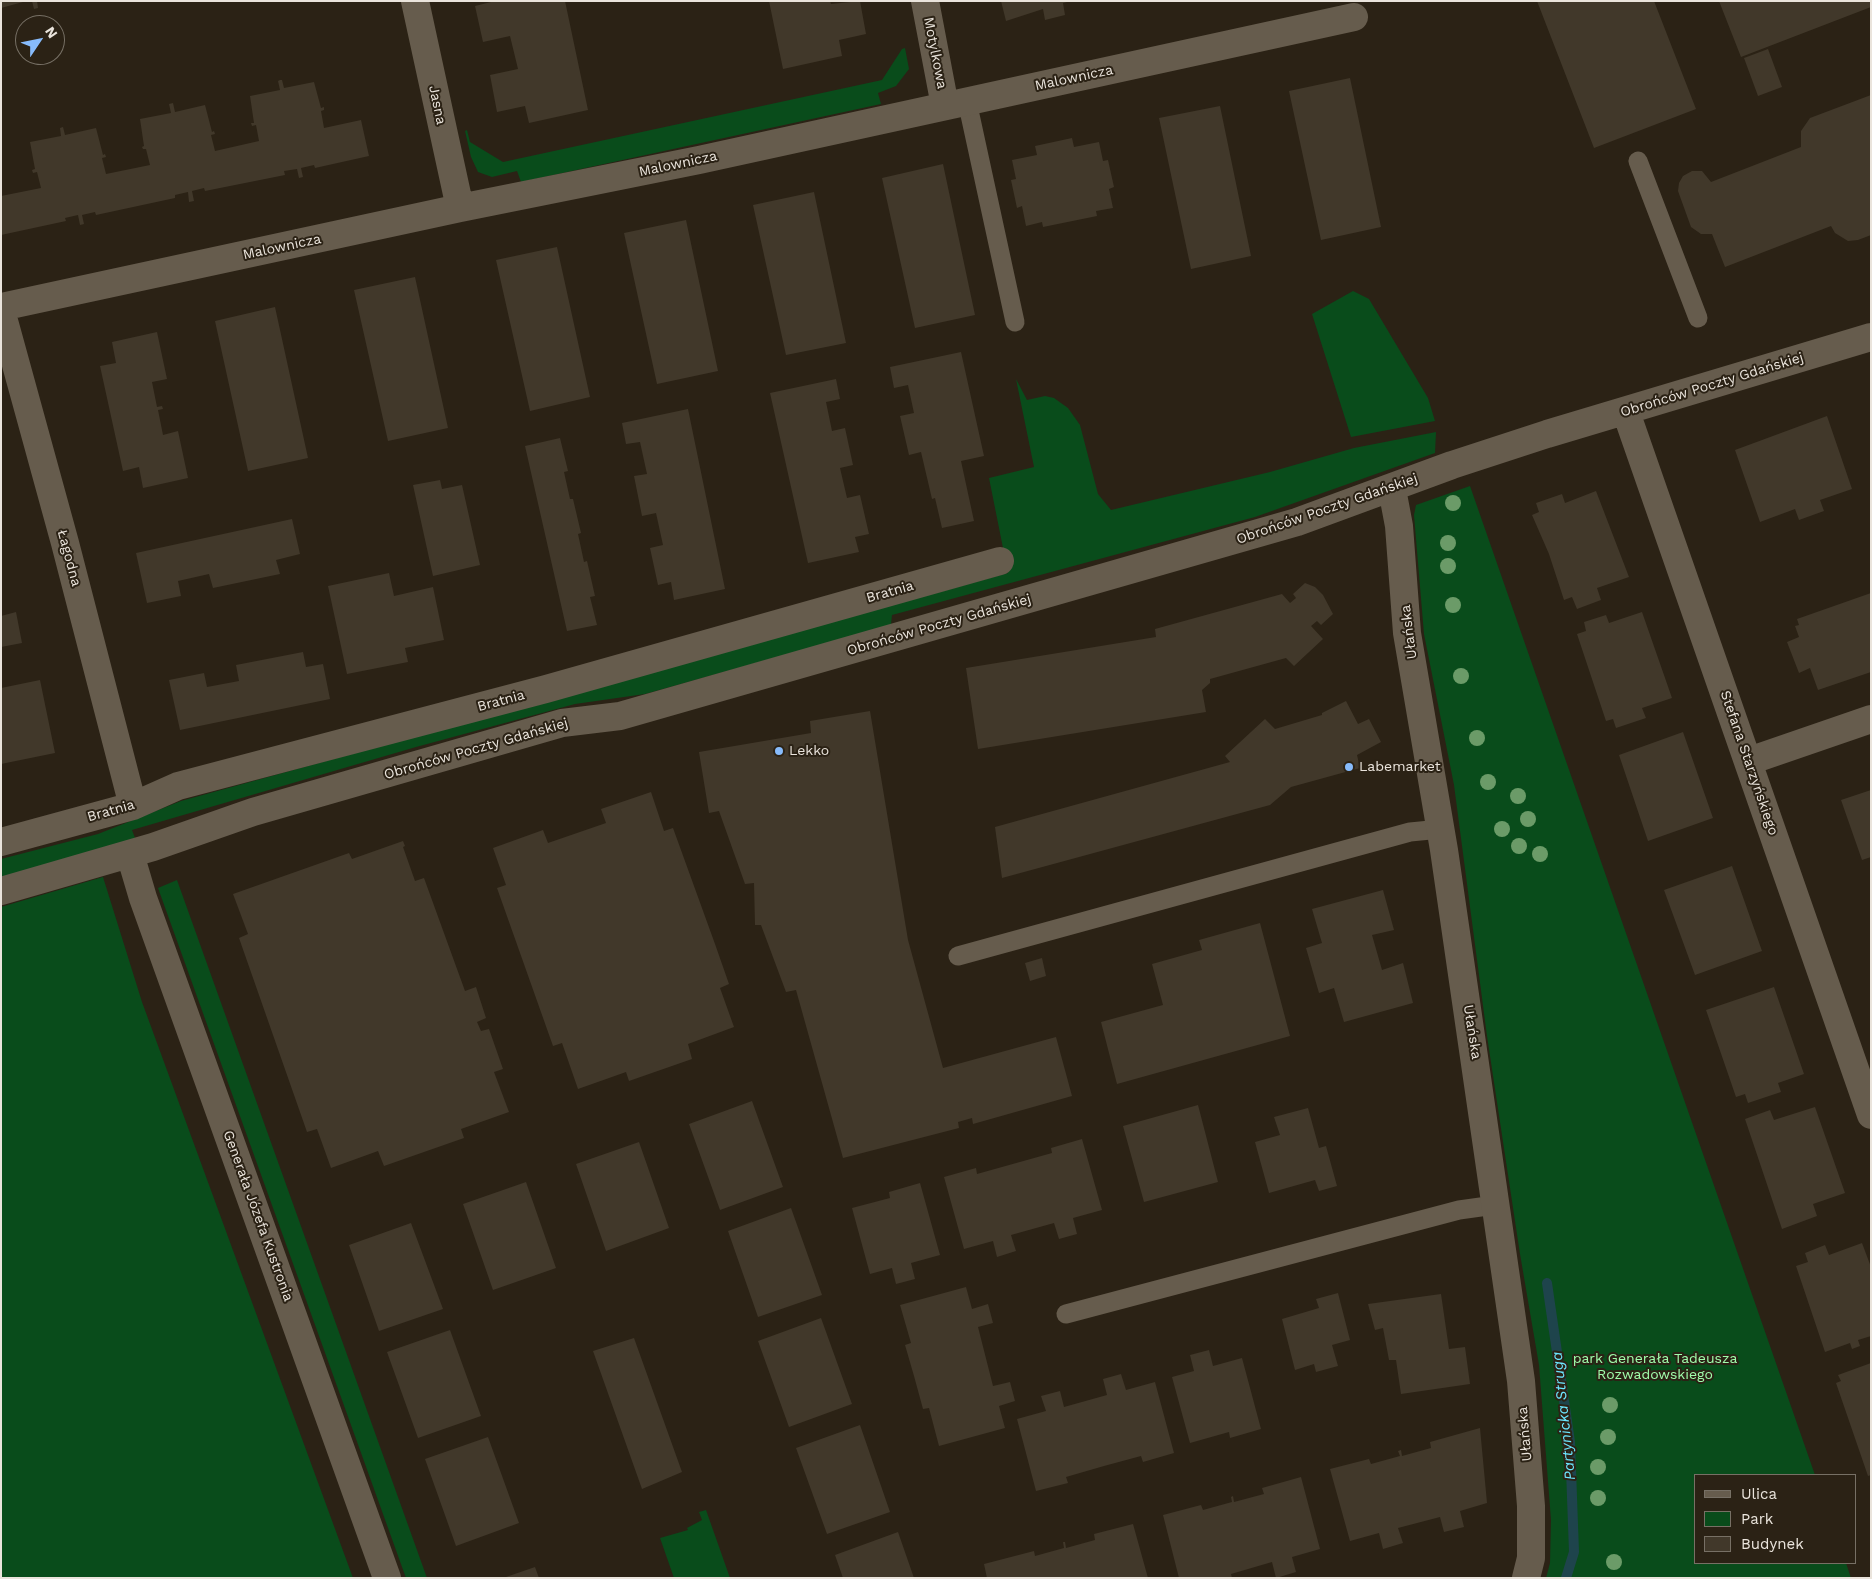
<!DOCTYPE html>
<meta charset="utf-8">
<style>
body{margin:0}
#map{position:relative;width:1872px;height:1579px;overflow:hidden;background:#2b2215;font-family:"Work Sans",sans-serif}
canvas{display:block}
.frame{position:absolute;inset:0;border:2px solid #eae4dc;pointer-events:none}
.legend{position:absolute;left:1694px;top:1474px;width:162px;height:90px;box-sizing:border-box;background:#2b2215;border:1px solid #777065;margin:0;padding:6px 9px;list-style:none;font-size:15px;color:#eae4dc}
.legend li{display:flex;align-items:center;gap:10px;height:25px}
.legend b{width:25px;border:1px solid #777065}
.north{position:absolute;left:15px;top:15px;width:50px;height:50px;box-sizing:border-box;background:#2b2215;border:1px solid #777065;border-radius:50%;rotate:56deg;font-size:14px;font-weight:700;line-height:20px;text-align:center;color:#eae4dc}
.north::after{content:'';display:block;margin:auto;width:18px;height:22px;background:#87bbfb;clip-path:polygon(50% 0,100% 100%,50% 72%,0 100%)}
</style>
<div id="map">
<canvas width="1872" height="1579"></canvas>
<div class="frame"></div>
<ul class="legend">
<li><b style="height:6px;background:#665c4d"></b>Ulica</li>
<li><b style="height:14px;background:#094c1b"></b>Park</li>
<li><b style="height:14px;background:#41382a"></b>Budynek</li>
</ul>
<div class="north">N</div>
</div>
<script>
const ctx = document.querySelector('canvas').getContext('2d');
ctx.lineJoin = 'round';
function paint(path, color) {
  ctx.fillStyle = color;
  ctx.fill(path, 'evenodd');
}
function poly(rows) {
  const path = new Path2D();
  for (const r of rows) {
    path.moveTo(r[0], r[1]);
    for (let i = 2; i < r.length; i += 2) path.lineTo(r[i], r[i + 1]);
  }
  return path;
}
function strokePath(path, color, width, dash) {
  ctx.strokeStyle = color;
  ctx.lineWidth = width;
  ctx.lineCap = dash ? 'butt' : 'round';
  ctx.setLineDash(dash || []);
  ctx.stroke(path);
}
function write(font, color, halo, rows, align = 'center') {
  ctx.font = font + ' "Work Sans",sans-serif';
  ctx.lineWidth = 4;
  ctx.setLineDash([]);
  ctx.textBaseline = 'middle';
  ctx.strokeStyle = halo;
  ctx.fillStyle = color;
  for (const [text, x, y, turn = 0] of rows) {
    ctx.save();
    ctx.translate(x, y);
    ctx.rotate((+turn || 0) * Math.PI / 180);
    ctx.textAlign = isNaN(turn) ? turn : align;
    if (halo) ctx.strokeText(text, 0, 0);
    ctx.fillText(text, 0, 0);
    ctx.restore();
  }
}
paint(poly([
 [905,48,909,69,896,86,878,93,881,104,521,182,517,171,492,177,478,172,471,157,465,131,467,130,470,142,503,162,882,80,902,49],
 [1353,291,1369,299,1428,398,1435,421,1351,437,1312,314],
 [1016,379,1027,400,1045,396,1054,398,1068,408,1080,425,1098,494,1111,510,1270,472,1354,448,1436,432,1435,453,1255,517,892,615,891,624,885,627,645,694,575,704,416,747,132,830,138,846,1,883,1,859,98,834,181,801,1008,573,989,478,1034,467],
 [1470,486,1815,1475,1696,1475,1696,1563,1846,1563,1851,1578,1546,1578,1550,1563,1551,1520,1539,1365,1520,1254,1487,1036,1454,785,1424,634,1414,515,1416,505],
 [103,877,142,1002,353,1578,1,1578,1,907],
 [177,880,427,1578,406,1578,158,888],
 [706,1510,730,1578,674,1578,660,1538,688,1530,687,1528,702,1520,699,1512]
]), '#094c1b');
strokePath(poly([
 [1547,1283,1570,1442,1574,1552,1566,1578]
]), '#1e444c', 10);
paint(poly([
 [1,1,23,1,23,2,1,8],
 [32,1,37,1,38,8,34,9],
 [495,1,565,1,588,110,529,123,525,106,497,112,490,75,518,69,510,36,483,42,475,6],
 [769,1,830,1,831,4,860,1,866,34,839,40,842,56,783,69],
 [1001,1,1067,1,1067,2,1063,3,1065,15,1045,20,1043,9,1006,21],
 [1537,1,1654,1,1696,109,1594,148],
 [1719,1,1871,1,1871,7,1741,57],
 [1768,49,1782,87,1758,96,1744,58],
 [1350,78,1381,227,1321,240,1289,91],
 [280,80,282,80,284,88,314,82,321,108,324,107,324,110,321,111,324,128,361,120,369,156,315,168,314,165,301,168,303,177,299,178,297,169,284,171,285,175,205,191,204,188,192,191,194,201,189,202,188,192,175,195,175,198,96,215,95,212,82,215,84,224,80,225,78,215,65,218,66,221,1,235,1,196,41,188,37,172,33,173,32,170,35,169,30,142,61,136,60,128,63,127,65,135,96,128,103,155,105,154,106,157,102,158,106,174,150,165,146,149,143,149,142,147,144,146,140,119,171,113,169,104,173,103,175,112,205,105,212,132,214,131,215,134,211,135,215,151,259,141,256,125,252,126,251,123,254,123,250,96,280,90,278,81],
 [1871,95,1871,235,1858,240,1848,241,1835,233,1831,226,1725,267,1712,234,1701,234,1691,227,1678,191,1679,183,1683,176,1692,171,1702,171,1711,182,1801,147,1801,131,1810,118],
 [1220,106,1251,256,1191,269,1159,118],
 [1072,138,1074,147,1099,142,1103,161,1108,160,1114,187,1109,189,1113,208,1096,211,1097,216,1043,227,1042,222,1026,226,1022,206,1017,208,1011,180,1016,179,1012,160,1037,155,1035,146],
 [943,164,975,315,915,328,882,178],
 [814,192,846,343,786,355,753,205],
 [686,220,718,371,657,384,624,233],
 [557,247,590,397,530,411,496,260],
 [415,277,448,428,388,441,354,290],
 [275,307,308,458,248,471,215,321],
 [157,332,167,379,152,382,157,407,162,406,163,409,158,410,163,435,178,431,188,478,143,488,139,467,123,471,100,366,116,363,112,342],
 [961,352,984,456,961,461,974,521,942,528,935,498,932,499,921,452,909,455,900,416,914,413,908,385,894,388,890,367],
 [836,379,840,399,826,402,832,431,845,428,853,465,840,468,847,498,860,495,869,534,855,537,859,552,808,563,770,393],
 [688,409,725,589,674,600,671,582,658,585,650,548,663,545,656,513,642,516,634,476,647,474,640,442,626,444,622,423],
 [1827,416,1852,489,1820,500,1824,511,1799,520,1795,509,1760,522,1735,450],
 [560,438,568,471,564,472,570,499,573,499,581,533,578,534,584,562,587,561,595,596,590,597,597,625,567,631,525,446],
 [440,480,442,489,462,485,480,565,433,576,413,485],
 [1596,491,1629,577,1597,588,1601,600,1577,609,1572,597,1564,600,1549,554,1532,515,1539,512,1536,503,1562,494,1565,503],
 [292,519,300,554,276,560,280,574,213,588,209,574,178,581,181,596,147,603,136,553],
 [389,573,394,596,433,587,444,640,405,648,408,662,347,674,328,586],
 [1305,583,1315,587,1323,595,1333,614,1321,625,1317,621,1311,626,1323,639,1294,666,1286,658,1210,679,1210,683,1202,690,1206,712,978,749,966,668,1156,637,1155,629,1282,594,1290,603,1296,598,1293,594],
 [1871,593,1871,672,1818,690,1810,668,1799,673,1787,642,1799,637,1795,626,1799,625,1797,619],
 [16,612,22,643,1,647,1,616],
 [1642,612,1672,698,1642,708,1646,718,1616,728,1613,719,1606,721,1577,634,1586,631,1584,622,1606,615,1609,623],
 [303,652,306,667,323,664,330,699,180,730,169,680,204,673,207,687,239,681,236,665],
 [40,680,55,753,1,764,1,688],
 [1346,701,1358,724,1369,719,1381,742,1357,755,1360,768,1291,787,1270,805,1002,878,995,827,1230,762,1225,756,1265,719,1275,729,1322,715,1322,713],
 [870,711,908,940,943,1068,1056,1037,1072,1096,973,1124,972,1118,958,1122,959,1128,843,1158,796,990,786,992,761,925,755,925,754,883,745,884,719,811,709,813,699,752,811,733,810,721],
 [1683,732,1713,818,1648,841,1619,755],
 [1871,790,1871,857,1862,860,1841,800],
 [651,792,664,831,673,828,715,944,729,984,720,988,734,1027,688,1044,692,1059,629,1081,626,1072,578,1089,562,1043,553,1046,497,888,506,885,493,848,543,830,548,843,606,823,601,809],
 [403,841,405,846,403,847,415,881,424,878,465,991,476,987,486,1018,477,1022,481,1031,489,1029,503,1069,494,1072,509,1112,461,1129,464,1138,384,1166,378,1151,331,1168,317,1129,307,1132,239,938,248,934,233,894,349,853,352,859],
 [1732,866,1762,951,1695,975,1664,890],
 [1383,890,1394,930,1372,935,1382,970,1403,963,1413,1003,1344,1022,1334,988,1319,993,1306,948,1322,943,1312,909],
 [1260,923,1290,1036,1117,1084,1101,1022,1163,1005,1152,964,1202,950,1199,940],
 [1042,958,1046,976,1030,981,1025,963],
 [1774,987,1804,1074,1778,1083,1781,1092,1748,1103,1745,1094,1736,1097,1706,1010],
 [752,1101,783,1187,720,1210,689,1124],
 [1198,1105,1218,1182,1144,1202,1123,1126],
 [1815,1107,1845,1193,1813,1204,1817,1216,1782,1229,1745,1119,1770,1110,1774,1120],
 [1308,1108,1319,1148,1326,1146,1337,1186,1319,1191,1315,1180,1269,1193,1255,1142,1280,1135,1274,1117],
 [1082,1139,1102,1210,1073,1218,1077,1234,1059,1239,1054,1223,1011,1235,1016,1251,997,1257,993,1241,964,1249,944,1177,976,1168,977,1174,1052,1153,1051,1148],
 [639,1142,669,1228,606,1251,576,1164],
 [526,1182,556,1268,493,1290,463,1204],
 [920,1183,940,1255,911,1263,915,1279,896,1284,892,1268,870,1274,852,1208,890,1198,889,1192],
 [791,1208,822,1295,758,1317,728,1231],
 [411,1223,443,1309,379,1331,349,1245],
 [1862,1243,1871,1267,1871,1336,1858,1340,1860,1346,1852,1349,1850,1343,1825,1352,1796,1266,1808,1262,1805,1253,1825,1245,1829,1255],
 [966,1287,972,1309,988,1304,993,1323,978,1327,993,1386,1010,1382,1015,1401,999,1406,1005,1428,939,1446,929,1408,923,1409,914,1376,905,1345,911,1343,900,1305],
 [1338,1293,1350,1340,1332,1345,1338,1366,1316,1372,1314,1364,1295,1370,1282,1319,1319,1308,1316,1299],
 [1441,1294,1449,1349,1465,1347,1470,1384,1401,1394,1396,1360,1389,1360,1383,1328,1375,1330,1368,1304],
 [821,1318,852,1404,789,1427,758,1341],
 [450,1330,481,1416,418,1438,387,1352],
 [634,1338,682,1472,642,1489,593,1351],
 [1209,1350,1213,1366,1242,1358,1261,1429,1230,1438,1229,1432,1190,1443,1172,1377,1194,1371,1190,1355],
 [1871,1363,1871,1475,1868,1476,1836,1383,1841,1381,1838,1375],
 [1121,1374,1126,1390,1155,1382,1174,1453,1143,1462,1141,1456,1104,1466,1066,1477,1068,1483,1036,1491,1017,1419,1046,1411,1041,1396,1060,1391,1064,1407,1107,1395,1103,1379],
 [860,1425,890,1512,827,1534,796,1448],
 [1480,1428,1487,1503,1460,1511,1464,1527,1444,1532,1440,1517,1398,1528,1403,1543,1383,1549,1379,1533,1350,1541,1330,1469,1369,1459,1371,1464,1400,1456,1398,1451,1401,1450,1402,1456,1431,1448,1430,1442],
 [488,1437,519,1523,456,1546,425,1459],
 [1301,1477,1320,1549,1292,1557,1296,1572,1276,1578,1272,1562,1231,1574,1232,1578,1179,1578,1163,1515,1201,1505,1203,1510,1232,1502,1231,1497,1233,1496,1234,1502,1264,1494,1262,1488],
 [1133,1524,1148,1578,987,1578,984,1564,1034,1551,1035,1556,1064,1548,1063,1542,1065,1542,1066,1548,1095,1540,1094,1534],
 [898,1532,914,1578,843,1578,835,1555],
 [535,1567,539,1578,506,1578,506,1577]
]), '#41382a');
strokePath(poly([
 [967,101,1015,322],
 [1638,161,1698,318],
 [958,956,1410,832,1441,829],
 [1066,1314,1459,1210,1495,1205]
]), '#665c4d', 19);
strokePath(poly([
 [415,1,460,208],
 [925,1,945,106],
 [1,307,460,208,699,160,1354,17],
 [1,310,65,543,133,806],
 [1626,412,1871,1115],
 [1392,489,1399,526,1407,633,1444,850,1521,1381,1531,1506,1531,1558,1526,1578],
 [1749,761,1871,719],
 [1,842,133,806,178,786,546,689,1000,561],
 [130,854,143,898,387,1578],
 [1,891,153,847,253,812,562,723,620,716,1297,522,1452,465,1547,434,1871,337]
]), '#665c4d', 28);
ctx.fillStyle = '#6b9b68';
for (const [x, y] of [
 [1453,503],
 [1448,543],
 [1448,566],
 [1453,605],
 [1461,676],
 [1477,738],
 [1488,782],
 [1518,796],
 [1528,819],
 [1502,829],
 [1519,846],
 [1540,854],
 [1610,1405],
 [1608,1437],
 [1598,1467],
 [1598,1498],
 [1614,1562]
]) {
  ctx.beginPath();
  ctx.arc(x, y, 8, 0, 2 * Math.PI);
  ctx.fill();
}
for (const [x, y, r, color] of [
 [779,751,5,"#87bbfb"],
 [1349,767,5,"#87bbfb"]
]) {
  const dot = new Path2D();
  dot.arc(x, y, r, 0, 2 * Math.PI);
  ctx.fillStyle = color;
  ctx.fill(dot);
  strokePath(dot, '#2b2215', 2);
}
write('14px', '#eae4dc', '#2b2215', [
 ["Motylkowa",935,53,79],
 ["Malownicza",1074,78,-12],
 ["Jasna",437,105,78],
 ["Malownicza",678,164,-12],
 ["Malownicza",282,247,-12],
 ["Obrońców Poczty Gdańskiej",1712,385,-17],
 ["Obrońców Poczty Gdańskiej",1327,509,-19],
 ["Łagodna",69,558,75],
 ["Bratnia",890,592,-16],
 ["Obrońców Poczty Gdańskiej",939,625,-16],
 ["Ułańska",1409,632,-97],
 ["Bratnia",501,701,-15],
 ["Obrońców Poczty Gdańskiej",476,749,-16],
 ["Stefana Starzyńskiego",1749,763,71],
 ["Bratnia",111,811,-16],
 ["Ułańska",1472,1032,81],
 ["Generała Józefa Kustronia",258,1216,70],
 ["Ułańska",1525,1434,-95]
]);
write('14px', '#eae4dc', '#2b2215', [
 ["Lekko",789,751],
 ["Labemarket",1359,767]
], 'left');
write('14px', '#a0feac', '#2b2215', [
 ["park Generała Tadeusza",1655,1359],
 ["Rozwadowskiego",1655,1375]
]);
write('italic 15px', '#6ce7ff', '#2b2215', [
 ["Partynicka Struga",1564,1416,-96]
]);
</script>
